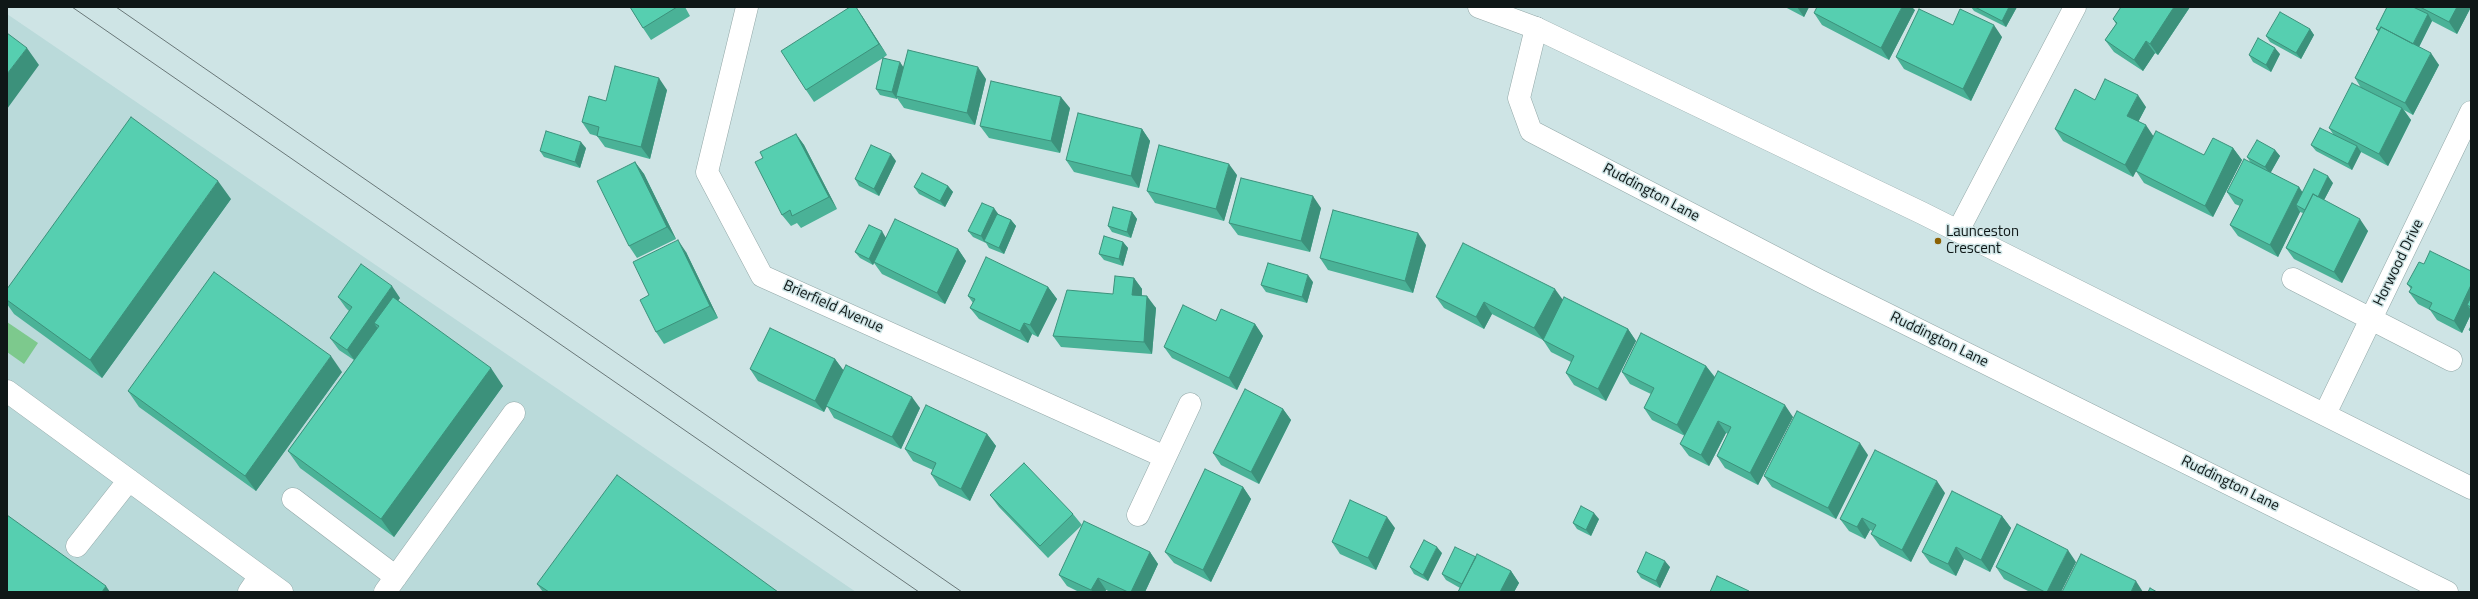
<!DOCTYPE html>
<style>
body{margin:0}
#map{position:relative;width:2478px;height:599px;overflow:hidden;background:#cee4e5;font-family:"Titillium Web",sans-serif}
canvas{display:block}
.frame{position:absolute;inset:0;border:8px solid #0f1717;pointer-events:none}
</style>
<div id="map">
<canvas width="2478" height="599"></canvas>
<div class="frame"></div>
</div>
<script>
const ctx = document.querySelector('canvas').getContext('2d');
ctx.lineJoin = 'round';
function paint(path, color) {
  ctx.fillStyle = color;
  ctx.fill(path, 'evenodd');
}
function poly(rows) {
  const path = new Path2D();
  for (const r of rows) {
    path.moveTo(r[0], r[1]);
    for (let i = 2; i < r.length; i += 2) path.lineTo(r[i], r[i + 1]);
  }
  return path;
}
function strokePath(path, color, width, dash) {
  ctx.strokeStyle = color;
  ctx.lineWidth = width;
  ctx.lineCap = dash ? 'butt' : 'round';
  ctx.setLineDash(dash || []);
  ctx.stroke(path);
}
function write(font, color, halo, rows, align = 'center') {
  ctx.font = font + ' "Titillium Web",sans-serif';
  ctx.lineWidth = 3;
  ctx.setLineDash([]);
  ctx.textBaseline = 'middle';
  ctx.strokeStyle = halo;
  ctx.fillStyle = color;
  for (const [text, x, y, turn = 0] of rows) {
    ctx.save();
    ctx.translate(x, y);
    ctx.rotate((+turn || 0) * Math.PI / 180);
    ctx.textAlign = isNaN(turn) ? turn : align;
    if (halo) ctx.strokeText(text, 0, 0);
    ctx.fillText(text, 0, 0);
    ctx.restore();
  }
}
paint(poly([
 [7,14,856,592,7,592]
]), '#badada');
paint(poly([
 [7,322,38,343,24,364,7,352]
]), '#7dc98d');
const minor = poly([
 [747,7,707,172,762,276,1165,457],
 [1536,28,1519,98,1531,131,1820,281,2447,592],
 [1958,231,2075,7],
 [2293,279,2451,360],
 [7,391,282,592],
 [2325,414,2471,112],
 [293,499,396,577],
 [1138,515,1190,404],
 [77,546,129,480],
 [249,592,260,576],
 [385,592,514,413]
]);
const major = poly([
 [1479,7,1536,28,1922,213,2471,488]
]);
strokePath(minor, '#93a8a8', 23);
strokePath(major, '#93a8a8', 23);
strokePath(minor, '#fff', 22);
strokePath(major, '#fff', 22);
strokePath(poly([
 [72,7,919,592],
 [116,7,962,592]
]), '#697778', 1);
paint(poly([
 [630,7,685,7,690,16,651,40,643,28],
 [1785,7,1809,7,1804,17],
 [1971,7,2017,7,2006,27,1974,11],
 [2190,7,2158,55,2155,53,2143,71,2114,52,2105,40,2116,24,2113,19],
 [2387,7,2471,7,2457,34,2432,21,2419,47,2439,65,2413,115,2404,110,2411,120,2388,166,2361,152,2352,170,2316,151,2311,145,2333,134,2329,128,2361,88,2355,78,2378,32,2376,29],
 [1915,10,1889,60,1822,25,1814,13],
 [862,16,887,55,883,58,903,67,986,79,975,125,904,108,897,98,897,99,880,95,876,89,883,58,814,102,806,90],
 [1953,25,2002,37,1971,101,1904,69,1896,57],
 [2310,29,2314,35,2301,59,2270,42,2266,36],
 [2280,54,2271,72,2253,62,2249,55],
 [667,90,650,159,605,147,597,136,590,134,582,122,606,101],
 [2095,100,2146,107,2138,122,2153,136,2204,155,2233,148,2242,160,2213,217,2144,183,2136,171,2133,177,2063,141,2055,129],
 [1070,108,1060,153,989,138,980,126],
 [1142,129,1150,141,1139,188,1074,172,1066,160],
 [796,134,804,145,837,209,801,228,797,223,791,226,782,215,763,158],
 [586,148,580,168,544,157,540,151],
 [2275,150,2280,156,2270,173,2299,187,2302,192,2333,183,2324,200,2368,231,2342,283,2294,259,2286,248,2303,213,2300,212,2278,257,2238,236,2230,225,2240,206,2235,204,2227,192,2251,163,2247,157],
 [896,161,879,196,859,186,855,179],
 [635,162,644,174,676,239,637,258,629,246],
 [1237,175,1224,221,1155,203,1147,191],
 [948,186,953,192,945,207,919,194,914,187],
 [231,199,102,378,14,314,7,304,7,289],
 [1321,208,1310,252,1238,235,1229,223],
 [1132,212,1137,219,1131,238,1112,232,1108,226],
 [998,214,1011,220,1016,226,1004,254,989,248,986,243,973,237,968,231],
 [886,237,958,249,966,261,945,304,882,274,874,263,873,265,860,258,855,252],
 [1123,242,1128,248,1123,266,1104,260,1099,254],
 [1426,245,1413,293,1328,270,1320,258],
 [686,252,718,318,664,344,656,332,649,295],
 [2424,264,2471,271,2471,314,2462,333,2437,320,2430,310,2418,304,2409,292,2411,289,2407,284],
 [1134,278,1142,289,1142,296,1156,308,1152,354,1061,347,1053,336,1113,294],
 [1313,282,1307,303,1266,292,1261,285],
 [1048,287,1057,299,1038,337,1032,334,1028,343,979,319,970,308,973,303,968,296],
 [338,297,400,298,398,300,503,386,394,537,300,468,288,451,354,360,339,350,330,338,349,311,346,308],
 [1436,297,1563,300,1628,329,1636,341,1606,401,1574,385,1566,373,1571,362,1551,352,1543,340,1560,306,1543,340,1492,314,1484,329,1444,308],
 [1216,321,1255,324,1263,336,1237,390,1172,358,1164,347],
 [835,359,843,370,920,408,901,449,834,418,827,406,824,412,758,381,750,369],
 [1706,366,1715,377,1793,417,1758,485,1725,468,1717,456,1728,434,1726,433,1709,466,1689,456,1680,444,1685,436,1652,420,1644,408,1651,394,1630,384,1622,372],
 [342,372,256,491,139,407,128,391],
 [1283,409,1291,420,1259,484,1221,465,1213,453],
 [987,434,996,446,970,501,939,486,931,474,933,470,913,461,905,449],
 [1868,455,1836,519,1772,487,1764,476],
 [1243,487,1251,499,1211,582,1174,563,1165,552],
 [1945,493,1911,562,1880,546,1871,534,1873,531,1870,530,1865,539,1849,531,1840,519],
 [990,495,1073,514,1082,525,1048,558,999,507],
 [2002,516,2011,528,1990,572,1964,559,1956,576,1930,563,1922,552],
 [1599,519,1591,536,1577,529,1573,523],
 [1395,528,1376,570,1340,554,1332,542],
 [1150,552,1158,564,1145,592,1111,592,1106,590,1105,592,1079,592,1067,586,1059,575],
 [1442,553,1428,581,1414,574,1410,567],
 [1476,557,1511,571,1519,583,1514,592,1458,592,1460,588,1446,580,1442,574],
 [2076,562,2061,592,2030,592,2004,579,1996,567],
 [1670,567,1660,588,1641,578,1637,572],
 [537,584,778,592,543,592]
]), '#4ab297');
paint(poly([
 [856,7,862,16,887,55,879,44],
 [1797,7,1809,7,1804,17],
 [1902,7,1912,7,1915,10,1889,60,1881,48],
 [2009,7,2017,7,2006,27,2002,21],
 [2174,7,2190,7,2158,55,2150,44],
 [2457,7,2471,7,2457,34,2449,22],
 [2428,14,2432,21,2416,53,2412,47],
 [1994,25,2002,37,1971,101,1963,89],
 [2310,29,2314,35,2301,59,2296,53],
 [2146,41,2155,53,2143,71,2134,60],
 [27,48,39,65,7,109,7,74],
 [2275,48,2280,54,2271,72,2266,65],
 [2431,53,2439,65,2413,115,2405,103],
 [900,62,904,68,896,96,897,98,897,99,892,92],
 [978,67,986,79,975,125,967,113],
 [659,78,667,90,650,159,641,147],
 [2138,95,2146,107,2135,128,2127,116],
 [1061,97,1070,108,1060,153,1051,141],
 [2402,108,2411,120,2388,166,2379,154],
 [2146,125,2154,137,2133,177,2125,165],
 [1142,129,1150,141,1139,188,1131,176],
 [796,134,804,145,837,209,829,197],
 [581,142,586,148,580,168,575,162],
 [2357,146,2361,152,2352,170,2348,164],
 [2233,148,2242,160,2213,217,2205,206],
 [2275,150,2280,156,2270,174,2265,167],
 [891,154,896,161,879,196,874,189],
 [635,162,644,174,676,239,667,227],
 [1229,164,1237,175,1224,221,1216,209],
 [2328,176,2333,183,2314,219,2310,212],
 [218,181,231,199,102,378,90,360],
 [948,186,953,192,945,207,940,201],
 [2299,187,2307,199,2296,205,2300,212,2278,257,2270,245],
 [1313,196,1321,208,1310,252,1301,241],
 [994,208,999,215,984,241,985,243,981,236],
 [1132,212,1137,219,1131,238,1127,232],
 [2360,219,2368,231,2342,283,2334,272],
 [1011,220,1016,226,1004,254,999,248],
 [882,231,886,238,873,265,869,259],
 [1418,233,1426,245,1413,293,1405,281],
 [678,240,686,252,718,318,710,306],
 [1123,242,1128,248,1123,266,1119,259],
 [958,249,966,261,945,304,937,293],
 [1308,275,1313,282,1307,303,1302,297],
 [1134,278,1142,289,1141,307,1132,295],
 [2471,285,2471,307,2467,305,2471,310,2471,314,2462,333,2454,321],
 [392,286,400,298,379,327,374,323,378,329,355,361,347,350],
 [1048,287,1057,299,1038,337,1030,325],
 [1555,289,1563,300,1543,340,1534,328],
 [1147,296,1156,308,1152,354,1144,342],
 [1484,302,1492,314,1484,329,1476,317],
 [1024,323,1032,334,1028,343,1020,331],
 [1255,324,1263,336,1237,390,1229,378],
 [1628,329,1636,341,1606,401,1598,389],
 [331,356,342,372,256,491,245,476],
 [835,359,844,371,824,412,815,401],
 [1706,366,1715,378,1685,436,1677,425],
 [491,368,503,386,394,537,381,519],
 [912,397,920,408,901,449,892,437],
 [1785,405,1793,417,1758,485,1750,473],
 [1283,409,1291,420,1259,484,1251,472],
 [1718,421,1726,433,1709,466,1701,455],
 [987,434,996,446,970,501,961,489],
 [1860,443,1868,455,1836,519,1828,508],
 [1937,481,1945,493,1911,562,1902,550],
 [1243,487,1251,499,1211,582,1203,570],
 [1594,513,1599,519,1591,536,1586,530],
 [2002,516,2011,528,1990,572,1981,560],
 [1387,517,1395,528,1376,570,1368,558],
 [1862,518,1870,530,1865,539,1857,527],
 [1437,547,1442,553,1428,581,1423,575],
 [1956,547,1964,559,1956,576,1948,564],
 [2068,550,2076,562,2061,592,2047,592],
 [1150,552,1158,564,1145,592,1131,592],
 [1665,561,1670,567,1660,588,1656,581],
 [1511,571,1519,583,1514,592,1500,592],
 [1098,578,1106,590,1105,592,1093,592,1091,590],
 [2136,581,2143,592,2131,592],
 [106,586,110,592,102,592]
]), '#3c917b');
const building = poly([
 [630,7,677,7,643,28,630,7],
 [850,7,856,7,879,44,806,90,781,51,850,7],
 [1817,7,1902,7,1881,48,1814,13,1817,7],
 [1975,7,2009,7,2002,21,1975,7],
 [2121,7,2174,7,2150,44,2146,41,2134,60,2105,40,2117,23,2113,19,2121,7],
 [2387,7,2413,7,2428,14,2413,44,2381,27,2379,30,2376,29,2387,7],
 [2420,7,2457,7,2449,22,2420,7],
 [1919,9,1953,25,1960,9,1994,25,1963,89,1896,57,1919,9],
 [2280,12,2310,29,2296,53,2266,36,2280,12],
 [2381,27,2431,53,2405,103,2355,78,2381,27],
 [7,33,27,48,7,74,7,33],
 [2258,38,2275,48,2266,65,2249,55,2258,38],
 [908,50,978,67,967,113,896,96,908,50],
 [883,58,900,62,892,92,876,89,883,58],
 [615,66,659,78,641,147,597,136,599,127,582,122,589,96,606,101,615,66],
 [2105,79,2138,95,2127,116,2146,125,2125,165,2055,129,2075,89,2095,100,2105,79],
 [991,81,1061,97,1051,141,980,126,991,81],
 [2352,83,2402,108,2379,154,2329,128,2352,83],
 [1078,113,1142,129,1131,176,1066,160,1078,113],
 [131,117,218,181,90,360,7,300,7,289,131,117],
 [2320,128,2357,146,2348,164,2311,145,2320,128],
 [546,131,581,142,575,162,540,151,546,131],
 [2156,131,2204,155,2213,138,2233,148,2205,206,2136,171,2156,131],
 [796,134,829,197,792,216,790,210,782,215,755,162,763,158,760,152,796,134],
 [2257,140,2275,150,2265,167,2247,157,2257,140],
 [871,145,891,154,874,189,855,179,871,145],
 [1159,145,1229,164,1216,209,1147,191,1159,145],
 [2244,159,2299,187,2270,245,2230,225,2243,200,2227,192,2244,159],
 [635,162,667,227,629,246,597,181,635,162],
 [2314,169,2328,176,2318,197,2313,194,2305,210,2296,205,2314,169],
 [922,173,948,186,940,201,914,187,922,173],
 [1241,178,1313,196,1301,241,1229,223,1241,178],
 [2313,194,2360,219,2334,272,2286,248,2313,194],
 [982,203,994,208,981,236,968,231,982,203],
 [1113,207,1132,212,1127,232,1108,226,1113,207],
 [1333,210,1418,233,1405,281,1320,258,1333,210],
 [997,214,1011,220,999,248,984,241,997,214],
 [895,219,958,249,937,293,874,262,895,219],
 [869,225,882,231,869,259,855,252,869,225],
 [1104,236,1123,242,1119,259,1099,254,1104,236],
 [678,240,710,306,656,332,640,300,649,295,633,262,678,240],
 [1463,243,1555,289,1534,328,1484,302,1476,317,1436,297,1463,243],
 [2430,251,2471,271,2471,285,2454,321,2429,309,2432,303,2409,292,2412,287,2407,284,2419,262,2424,264,2430,251],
 [986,257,1048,287,1030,325,1024,323,1020,331,970,308,975,299,968,296,986,257],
 [1268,263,1308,275,1302,297,1261,285,1268,263],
 [361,264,392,286,347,350,330,338,352,307,338,297,361,264],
 [214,272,331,356,245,476,128,391,214,272],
 [1115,276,1134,278,1132,295,1147,296,1144,342,1053,336,1067,290,1113,294,1115,276],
 [393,297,491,368,381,519,288,451,379,326,374,323,393,297],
 [1564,297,1628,329,1598,389,1566,373,1574,356,1543,340,1564,297],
 [2471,297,2471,307,2467,305,2471,297],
 [1183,305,1216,321,1221,309,1255,324,1229,378,1164,347,1183,305],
 [2471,326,2471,331,2469,330,2471,326],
 [770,328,835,359,815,401,750,369,770,328],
 [1641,333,1706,366,1677,425,1644,408,1654,388,1622,372,1641,333],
 [846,365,912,397,892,437,826,406,846,365],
 [1718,371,1785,405,1750,473,1717,456,1731,427,1718,421,1701,455,1680,444,1718,371],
 [1245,389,1283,409,1251,472,1213,453,1245,389],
 [926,405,987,434,961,489,931,474,936,463,905,449,926,405],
 [1797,411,1860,443,1828,508,1764,476,1797,411],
 [1875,450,1937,481,1902,550,1871,534,1876,525,1862,518,1857,527,1840,519,1875,450],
 [1024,463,1073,514,1040,546,990,495,1024,463],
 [1205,469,1243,487,1203,570,1165,552,1205,469],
 [617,475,778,592,549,592,537,584,617,475],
 [1952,491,2002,516,1981,560,1956,547,1948,564,1922,552,1952,491],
 [1350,500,1387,517,1368,558,1332,542,1350,500],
 [1581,506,1594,513,1586,530,1573,523,1581,506],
 [7,515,106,586,102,592,7,592,7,515],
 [1084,521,1150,552,1131,592,1128,592,1098,578,1091,590,1059,575,1084,521],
 [2017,524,2068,550,2047,592,2045,592,1996,567,2017,524],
 [1424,540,1437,547,1423,575,1410,567,1424,540],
 [1455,547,1476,557,1462,584,1442,574,1455,547],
 [1646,552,1665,561,1656,581,1637,572,1646,552],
 [1477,554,1511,571,1500,592,1458,592,1477,554],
 [2081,554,2136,581,2131,592,2062,592,2081,554],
 [1717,576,1749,591,1748,592,1710,592,1717,576],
 [2150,588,2157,592,2148,592,2150,588]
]);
paint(building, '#56cfb0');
strokePath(building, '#3c917b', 1);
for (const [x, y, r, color] of [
 [1938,241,4,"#8b6103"]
]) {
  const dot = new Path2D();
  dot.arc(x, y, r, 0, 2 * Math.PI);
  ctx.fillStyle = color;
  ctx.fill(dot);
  strokePath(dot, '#cee4e5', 1.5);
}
write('15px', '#0f1717', '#cee4e5', [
 ["Ruddington Lane",1651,193,28],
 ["Horwood Drive",2399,263,-64],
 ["Brierfield Avenue",833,307,24],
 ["Ruddington Lane",1939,340,26],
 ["Ruddington Lane",2230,484,26]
]);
write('15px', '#0f1717', '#cee4e5', [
 ["Launceston",1946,232],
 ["Crescent",1946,249]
], 'left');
</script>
